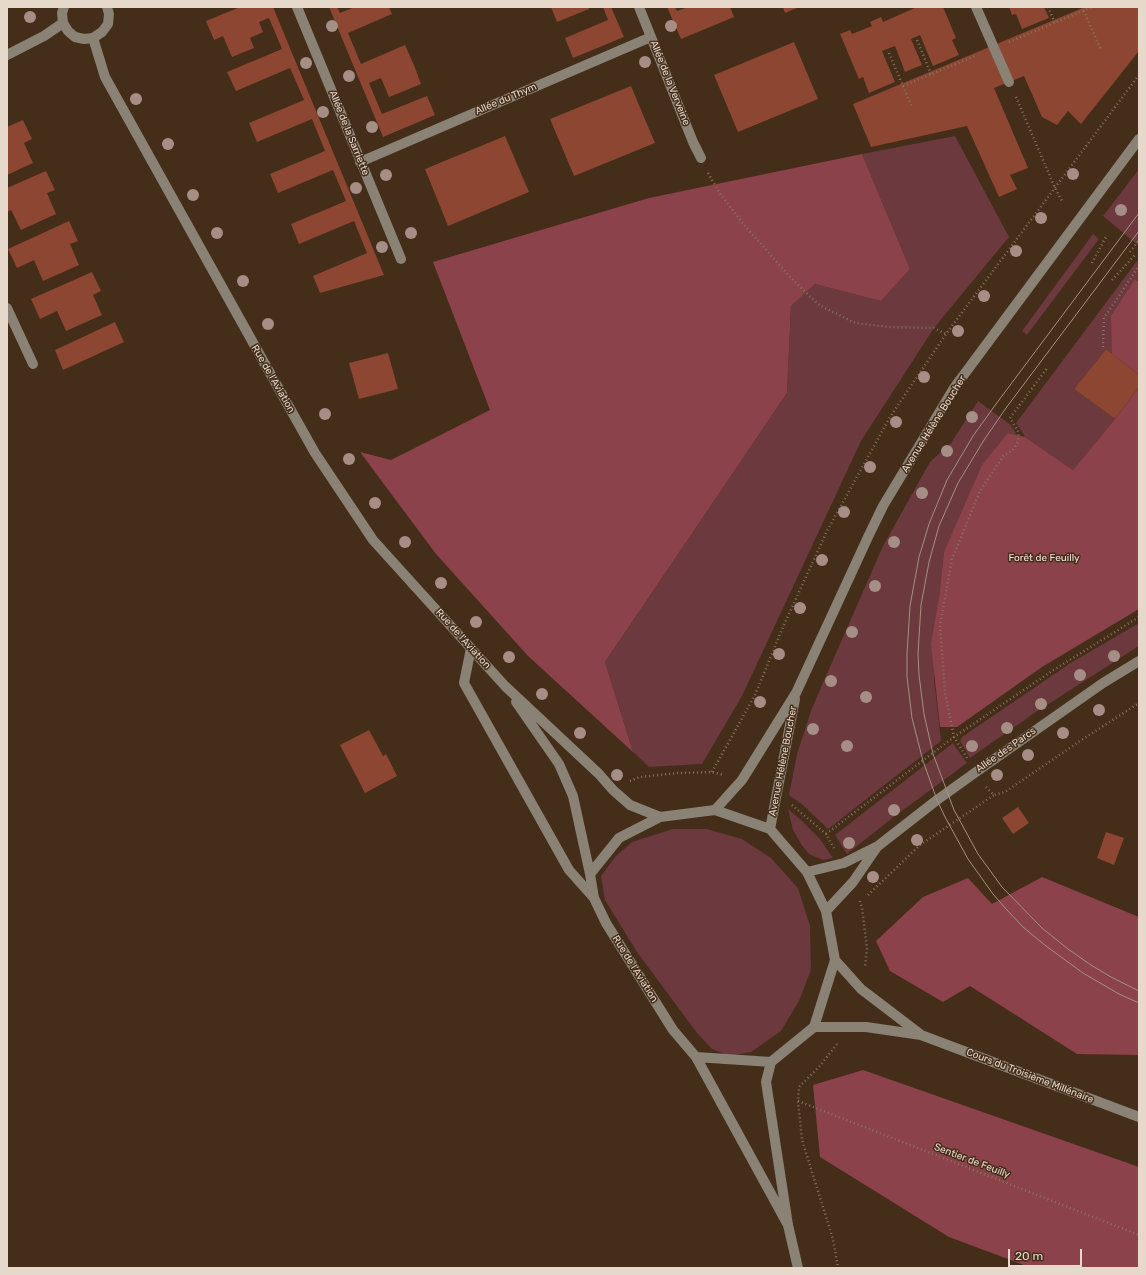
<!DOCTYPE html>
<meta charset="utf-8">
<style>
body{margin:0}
#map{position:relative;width:1146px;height:1275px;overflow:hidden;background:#442d19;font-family:Rubik,sans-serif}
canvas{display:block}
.frame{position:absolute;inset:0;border:8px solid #e7d8cc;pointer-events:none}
.scale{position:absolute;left:1008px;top:1249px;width:74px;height:18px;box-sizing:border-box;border:2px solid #e7d8cc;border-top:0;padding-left:5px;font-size:12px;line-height:14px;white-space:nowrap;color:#e7d8cc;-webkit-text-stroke:3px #442d19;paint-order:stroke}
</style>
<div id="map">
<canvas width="1146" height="1275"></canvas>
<div class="frame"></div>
<div class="scale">20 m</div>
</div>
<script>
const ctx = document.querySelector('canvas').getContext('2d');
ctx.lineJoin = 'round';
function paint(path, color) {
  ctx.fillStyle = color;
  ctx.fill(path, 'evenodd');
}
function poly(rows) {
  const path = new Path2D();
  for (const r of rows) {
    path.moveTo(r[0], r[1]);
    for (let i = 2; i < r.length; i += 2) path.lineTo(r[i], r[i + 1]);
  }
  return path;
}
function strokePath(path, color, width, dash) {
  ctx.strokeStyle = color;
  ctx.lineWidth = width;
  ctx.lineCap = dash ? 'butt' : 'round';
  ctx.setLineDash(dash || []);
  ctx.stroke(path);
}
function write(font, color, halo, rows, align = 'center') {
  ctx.font = font + ' Rubik,sans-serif';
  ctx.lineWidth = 3;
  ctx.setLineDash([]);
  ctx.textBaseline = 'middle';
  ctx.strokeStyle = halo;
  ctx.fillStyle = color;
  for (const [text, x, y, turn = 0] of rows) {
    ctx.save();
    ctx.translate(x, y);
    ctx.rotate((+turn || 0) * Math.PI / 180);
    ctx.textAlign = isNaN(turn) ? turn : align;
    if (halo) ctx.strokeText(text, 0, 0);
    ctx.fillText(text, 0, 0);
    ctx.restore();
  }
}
paint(poly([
 [955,136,1009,237,934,328,861,441,742,696,702,764,649,767,633,752,605,662,787,393,791,306,815,284,881,301,910,269,862,154],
 [1139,169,1139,246,1103,216],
 [1093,234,1099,239,1027,335,1022,331],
 [1137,261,1139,262,1139,282,1135,279,1112,354,1106,349,1074,389,1115,419,1073,470,1025,437,1016,423],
 [978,401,1011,425,1017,435,1008,433,944,552,939,597,934,679,941,741,828,829,804,806,789,795,797,754,812,708,883,546,930,462,951,443],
 [1139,623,1139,646,1033,714,970,758,960,741,962,737,1069,664],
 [953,743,967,763,891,819,847,854,835,835],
 [788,809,802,821,820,839,833,858,823,860,809,854,801,844,793,830],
 [673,829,707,829,742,839,771,858,798,888,810,926,811,970,799,1001,781,1031,751,1052,730,1056,712,1049,697,1033,637,952,605,900,601,876,616,856,632,842]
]), '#6b393e');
paint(poly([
 [862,154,910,269,881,301,815,284,791,306,787,393,605,662,633,752,528,656,436,554,360,452,391,460,490,410,433,262,649,198],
 [1135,279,1139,282,1139,375,1112,354,1111,316],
 [1139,387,1139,609,1042,667,957,727,940,727,931,644,939,597,944,552,982,465,1008,433,1025,437,1073,470,1115,419],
 [1042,877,1139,917,1139,1055,1077,1054,970,986,943,1002,890,971,876,941,923,897,968,878,992,904],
 [863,1070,1139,1167,1139,1268,1032,1268,949,1237,820,1157,813,1085]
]), '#8c424a');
paint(poly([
 [240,7,273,7,384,275,320,293,313,276,367,253,354,221,299,244,291,224,346,201,333,170,278,193,270,174,325,151,312,119,257,142,249,123,304,100,290,68,236,91,227,72,282,49,269,18,259,22,263,32,250,38,254,48,232,57,223,36,214,40,206,21],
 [329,7,337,7,340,13,355,7,389,7,392,14,348,33,361,64,405,45,414,65,421,84,409,89,389,97,381,78,369,83,382,114,427,96,435,115,383,137],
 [551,7,589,7,589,9,557,22],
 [603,7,611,7,624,37,573,58,565,38,608,20],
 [667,7,675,7,677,11,688,7,730,7,734,17,681,39],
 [783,7,799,7,785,13],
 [917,7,943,7,956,38,952,40,959,55,933,66,920,35,911,39,922,65,905,72,895,46,882,51,895,82,869,93,863,77,859,79,840,34,850,30,852,34,872,26,870,22,881,17,883,22],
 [1009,7,1044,7,1049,18,1022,29,1016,14,1012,15],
 [1085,7,1139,7,1139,51,1081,124,1068,111,1057,125,1042,117,1024,76,994,88,1028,168,1010,175,1017,189,999,197,967,126,871,147,853,104],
 [794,42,818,99,738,132,714,75],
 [631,86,655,143,574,176,550,119],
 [23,120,32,139,24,143,33,163,7,175,7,127],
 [505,136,529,192,448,226,425,169],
 [46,171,55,190,47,193,56,214,21,230,11,210,7,212,7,188],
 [69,221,78,241,70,244,79,265,43,281,34,260,17,268,8,249],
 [92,272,101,291,93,295,102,315,66,331,57,311,40,319,31,299],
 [115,322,124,342,63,370,55,350],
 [1106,349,1139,375,1139,387,1115,419,1074,389],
 [388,353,398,389,359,399,349,363],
 [369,730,383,756,386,754,397,776,365,793,340,745],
 [1018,807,1029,823,1013,834,1002,818],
 [1106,832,1124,838,1114,865,1097,858]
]), '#8c4631');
strokePath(poly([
 [1048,7,1055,23],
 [1082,7,1101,50],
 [1130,7,1131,9],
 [917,40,931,74],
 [1009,42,1092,7],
 [889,53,903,86,977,55],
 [903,86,912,107],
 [1016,97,1055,188,1062,201],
 [708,173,721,195,745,226,763,246,789,276,819,305,855,323,890,327,934,328,946,334],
 [1130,252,1139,240],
 [1092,263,1107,235],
 [1112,280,1135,255],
 [1103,347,1104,318,1139,266],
 [967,758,954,737,945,693,940,625,952,559,980,491,1004,455,1012,451,1018,442,1019,433,1010,418,1048,367],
 [712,772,755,695,783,627,827,531,890,417,946,334,1139,75],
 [630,781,640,777,678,773,712,772,724,775],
 [986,787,994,795,1005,792,1080,741,1139,703],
 [792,805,826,834,834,848],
 [826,834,954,737,1052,671,1139,617],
 [868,895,920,845,994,795],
 [860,901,862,908,867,948,865,967],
 [837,1044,819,1067,799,1087,798,1101,802,1140,833,1239,838,1268],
 [798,1101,1139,1235]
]), '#877463', 2.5, [1, 3]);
strokePath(poly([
 [64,7,62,13,63,23,68,31,75,37,84,39,93,38,102,32,108,24,109,14,107,7],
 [297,7,401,259],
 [639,7,693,142,701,158],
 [976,7,1009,82],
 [93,38,105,77,261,357,315,453,373,540,505,686,599,774,613,790,630,805,660,817],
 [7,55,44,36,63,23],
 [360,162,651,37],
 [7,308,33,364],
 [471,648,464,683,569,870,594,898],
 [516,702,559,764,573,796,590,874],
 [715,810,742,780,796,693,868,537,883,506,954,388,1139,139],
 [770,829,795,699],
 [807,872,844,863,878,846,937,800,976,772,1103,683,1139,661],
 [826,911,853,882,877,847],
 [835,960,861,989,920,1034],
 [814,1027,866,1027,921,1035,1139,1117],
 [696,1057,771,1062,814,1027,835,960,826,911,807,872,770,829,715,810,660,817,619,838,590,874,594,898,606,923,673,1030,696,1057,788,1225],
 [771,1062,766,1082,788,1225,798,1268]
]), '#898275', 10);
strokePath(poly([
 [1139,213,996,404,973,436,947,480,929,524,919,557,910,606,907,654,907,677,912,718,923,761,937,800,945,817,968,859,993,894,1007,910,1023,927,1046,946,1083,973,1119,994,1139,1003],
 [1139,231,1006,408,984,440,958,483,939,526,929,562,921,605,918,654,919,675,924,714,933,754,954,810,978,854,1002,887,1042,928,1068,949,1091,965,1111,977,1139,991]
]), '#a49182', 1);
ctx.fillStyle = '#a58e85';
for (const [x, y] of [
 [30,17],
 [332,26],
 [671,26],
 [645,62],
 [306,63],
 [349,76],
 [136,99],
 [323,112],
 [372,127],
 [168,144],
 [1073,174],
 [386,175],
 [356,188],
 [193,195],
 [1121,210],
 [1041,218],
 [217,233],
 [411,233],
 [382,247],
 [1016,251],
 [243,281],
 [984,296],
 [268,324],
 [958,331],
 [924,377],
 [325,414],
 [972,417],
 [896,422],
 [947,451],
 [349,459],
 [870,467],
 [922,493],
 [375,503],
 [844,512],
 [405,542],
 [894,542],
 [822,560],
 [441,583],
 [875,586],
 [800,608],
 [476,622],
 [852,632],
 [779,654],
 [1114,656],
 [509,657],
 [1080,675],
 [831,681],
 [542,694],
 [866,697],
 [760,702],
 [1041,704],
 [1099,710],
 [1007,728],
 [813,729],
 [580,733],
 [1063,733],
 [847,746],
 [972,746],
 [1028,755],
 [617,775],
 [997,775],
 [894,810],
 [917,840],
 [849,843],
 [873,877]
]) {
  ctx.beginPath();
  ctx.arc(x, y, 6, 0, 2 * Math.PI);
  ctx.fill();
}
write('10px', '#e7d8cc', '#442d19', [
 ["Allée de la Verveine",670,83,68],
 ["Allée du Thym",506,99,-23],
 ["Allée de la Sarriette",349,133,68],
 ["Rue de l'Aviation",273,379,60],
 ["Avenue Hélène Boucher",934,424,-58],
 ["Rue de l'Aviation",463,639,48],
 ["Allée des Parcs",1006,750,-35],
 ["Avenue Hélène Boucher",783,761,-79],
 ["Rue de l'Aviation",635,969,58],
 ["Cours du Troisième Millénaire",1030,1076,21],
 ["Sentier de Feuilly",972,1161,21]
]);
write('10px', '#f5ddde', '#442d19', [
 ["Forêt de Feuilly",1044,558]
]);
</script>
